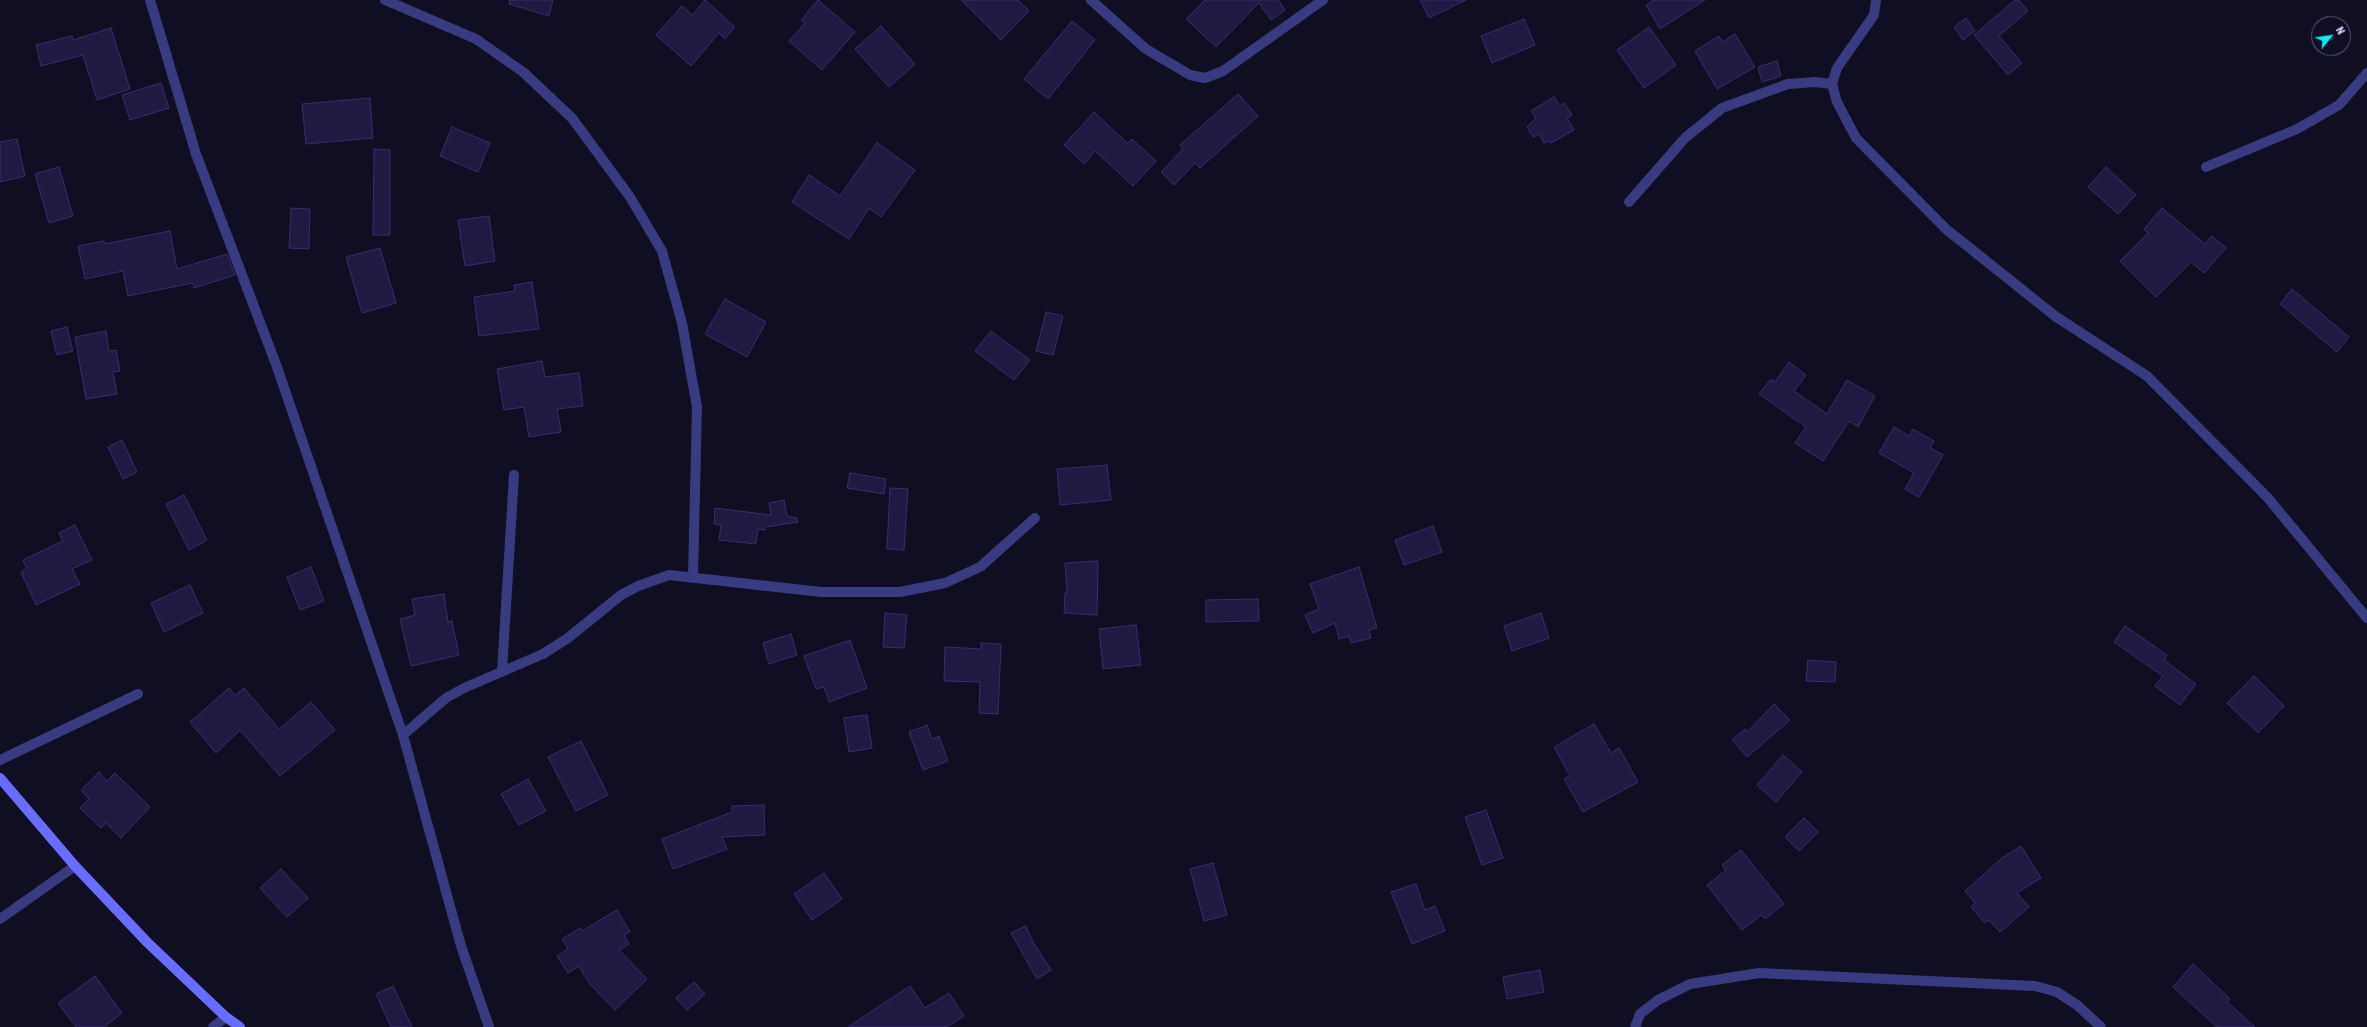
<!DOCTYPE html>
<style>
body{margin:0}
#map{position:relative;width:2367px;height:1027px;overflow:hidden;background:#100e23;font-family:"Asap Condensed",sans-serif}
canvas{display:block}
.north{position:absolute;left:2311px;top:16px;width:40px;height:40px;box-sizing:border-box;background:#100e23;border:1px solid #5e5c7b;border-radius:50%;rotate:60deg;font-size:11px;font-weight:700;line-height:16px;text-align:center;color:#d3d0fe}
.north::after{content:'';display:block;margin:auto;width:14px;height:18px;background:#03eef8;clip-path:polygon(50% 0,100% 100%,50% 72%,0 100%)}
</style>
<div id="map">
<canvas width="2367" height="1027"></canvas>
<div class="north">N</div>
</div>
<script>
const ctx = document.querySelector('canvas').getContext('2d');
ctx.lineJoin = 'round';
function paint(path, color) {
  ctx.fillStyle = color;
  ctx.fill(path, 'evenodd');
}
function poly(rows) {
  const path = new Path2D();
  for (const r of rows) {
    path.moveTo(r[0], r[1]);
    for (let i = 2; i < r.length; i += 2) path.lineTo(r[i], r[i + 1]);
  }
  return path;
}
function strokePath(path, color, width, dash) {
  ctx.strokeStyle = color;
  ctx.lineWidth = width;
  ctx.lineCap = dash ? 'butt' : 'round';
  ctx.setLineDash(dash || []);
  ctx.stroke(path);
}
const building = poly([
 [510,0,553,0,549,16,509,4,510,0],
 [705,0,735,27,725,39,719,33,691,66,656,35,682,6,692,15,705,0],
 [818,0,855,32,822,70,789,41,805,23,801,20,818,0],
 [961,0,1018,0,1029,11,1001,40,961,0],
 [1205,0,1278,0,1285,10,1271,20,1259,3,1216,47,1186,19,1205,0],
 [1420,0,1466,0,1429,18,1420,0],
 [1654,0,1705,0,1660,29,1646,5,1654,0],
 [2015,0,2019,0,2028,11,1999,36,2022,63,2008,75,1974,35,2015,0],
 [1966,18,1975,31,1963,40,1954,27,1966,18],
 [1524,19,1535,45,1492,63,1481,36,1524,19],
 [1072,21,1095,40,1048,99,1024,79,1072,21],
 [881,26,915,64,889,87,855,49,881,26],
 [1649,27,1676,65,1644,88,1617,50,1649,27],
 [111,28,130,89,97,100,83,55,41,66,36,45,72,36,73,40,111,28],
 [1735,34,1755,67,1717,89,1695,51,1719,36,1722,42,1735,34],
 [1777,61,1781,76,1762,82,1758,67,1777,61],
 [161,83,169,108,130,120,122,95,161,83],
 [1238,94,1258,116,1200,168,1195,163,1174,185,1161,172,1183,149,1180,145,1238,94],
 [1554,97,1560,106,1564,103,1572,115,1567,118,1574,130,1551,143,1549,141,1544,143,1539,134,1533,137,1527,127,1536,118,1531,111,1554,97],
 [370,98,373,138,306,144,302,104,370,98],
 [1094,112,1127,143,1132,139,1156,161,1133,186,1095,151,1084,164,1064,145,1094,112],
 [452,127,490,143,478,172,440,156,452,127],
 [17,139,25,176,0,182,0,142,17,139],
 [877,143,915,170,881,217,869,208,849,239,792,202,809,175,840,196,877,143],
 [374,149,390,150,390,235,373,235,374,149],
 [59,167,73,216,49,223,35,174,59,167],
 [2106,167,2136,195,2118,214,2088,187,2106,167],
 [291,208,310,209,309,249,289,248,291,208],
 [2162,208,2205,244,2212,236,2226,248,2204,273,2191,262,2156,297,2120,261,2148,233,2144,229,2162,208],
 [489,216,495,261,465,266,458,220,489,216],
 [170,231,177,269,227,254,235,275,194,288,193,283,128,296,123,271,85,279,78,246,104,241,105,244,170,231],
 [380,248,396,303,362,313,346,257,380,248],
 [532,282,539,329,479,336,474,297,515,291,514,285,532,282],
 [2292,289,2349,337,2337,352,2280,304,2292,289],
 [725,299,766,322,747,357,705,334,725,299],
 [1046,312,1063,316,1053,355,1036,351,1046,312],
 [67,327,73,351,57,355,51,331,67,327],
 [106,331,109,351,116,350,120,371,113,372,117,394,86,399,75,337,106,331],
 [991,331,1030,360,1014,380,975,351,991,331],
 [542,361,545,377,579,373,583,406,557,409,561,432,529,437,524,407,504,410,497,369,542,361],
 [1789,362,1806,375,1794,391,1827,414,1847,380,1875,396,1858,427,1849,421,1823,461,1795,443,1806,427,1759,394,1771,379,1775,382,1789,362],
 [1894,427,1909,436,1913,429,1934,441,1930,448,1943,455,1919,497,1905,489,1914,473,1879,453,1894,427],
 [122,440,137,472,123,479,108,447,122,440],
 [1107,465,1111,500,1060,505,1057,469,1107,465],
 [850,473,886,479,884,494,847,488,850,473],
 [890,488,908,489,904,550,887,549,890,488],
 [184,495,207,540,189,550,166,504,184,495],
 [784,500,787,516,797,518,798,522,766,527,765,530,758,529,756,544,719,540,721,525,714,524,715,508,771,515,769,503,784,500],
 [75,525,92,560,72,569,80,584,36,605,21,572,27,569,23,560,63,541,59,533,75,525],
 [1433,526,1442,552,1404,565,1395,540,1433,526],
 [1097,561,1098,565,1097,615,1064,613,1065,593,1067,593,1065,563,1097,561],
 [311,567,324,601,300,610,287,577,311,567],
 [1359,567,1377,628,1369,630,1371,638,1351,643,1349,636,1339,639,1335,623,1313,633,1305,615,1319,609,1310,584,1359,567],
 [190,585,203,613,164,632,151,603,190,585],
 [444,594,448,622,452,621,459,655,411,666,400,619,415,615,412,599,444,594],
 [1258,599,1259,621,1206,622,1206,600,1258,599],
 [885,613,907,615,904,648,883,647,885,613],
 [1541,613,1549,638,1512,651,1504,626,1541,613],
 [1136,625,1141,665,1103,669,1099,629,1136,625],
 [2125,626,2167,655,2164,660,2196,684,2180,705,2155,686,2163,676,2114,642,2125,626],
 [791,634,797,655,769,664,763,643,791,634],
 [850,640,867,688,829,702,824,687,816,689,804,656,850,640],
 [981,643,1001,644,998,714,979,713,980,682,944,681,945,647,981,649,981,643],
 [1808,660,1836,662,1835,682,1806,681,1808,660],
 [2254,676,2284,706,2258,733,2227,703,2254,676],
 [229,688,235,695,244,688,279,729,311,702,335,730,280,776,240,730,216,753,190,722,229,688],
 [1774,704,1790,720,1747,757,1732,740,1745,729,1747,732,1774,704],
 [867,715,872,748,849,752,844,718,867,715],
 [1594,724,1611,753,1619,748,1638,782,1583,812,1564,779,1570,776,1554,747,1594,724],
 [927,725,932,739,939,736,948,761,923,770,909,732,927,725],
 [581,741,608,795,576,811,548,757,581,741],
 [1783,755,1802,772,1776,802,1757,785,1783,755],
 [99,772,107,781,115,773,150,807,121,838,106,823,101,828,80,808,89,799,81,790,99,772],
 [528,779,546,811,519,825,501,794,528,779],
 [764,805,765,835,722,837,727,849,673,869,662,839,732,812,732,806,764,805],
 [1486,810,1503,858,1482,865,1465,817,1486,810],
 [1804,818,1818,832,1799,851,1785,837,1804,818],
 [2021,846,2041,878,2017,893,2029,907,2000,932,1989,920,1985,923,1971,907,1975,903,1965,891,2002,858,2021,846],
 [1741,850,1784,904,1765,919,1761,915,1742,930,1707,885,1726,870,1722,865,1741,850],
 [1213,863,1227,915,1204,921,1190,869,1213,863],
 [281,869,308,898,287,917,260,888,281,869],
 [824,873,842,899,812,920,794,894,824,873],
 [1416,884,1425,910,1435,906,1445,931,1412,944,1391,892,1416,884],
 [617,910,630,932,624,935,629,944,619,950,647,979,615,1010,589,983,579,966,568,973,557,956,568,949,562,939,580,928,582,931,617,910],
 [1026,926,1033,942,1051,970,1037,979,1011,933,1026,926],
 [2193,964,2230,999,2227,1002,2255,1027,2217,1027,2173,987,2193,964],
 [1540,970,1544,992,1507,999,1503,977,1540,970],
 [95,976,122,1013,104,1027,76,1027,58,1003,95,976],
 [694,982,705,994,687,1010,676,998,694,982],
 [393,986,412,1027,391,1027,376,994,393,986],
 [910,986,925,1008,949,993,964,1016,947,1027,848,1027,910,986]
]);
paint(building, '#201a43');
strokePath(building, '#362d6f', 1);
strokePath(poly([
 [150,0,196,154,277,367,403,735,461,946,489,1027],
 [385,0,476,39,523,72,572,118,630,197,662,251,682,323,697,407,693,576],
 [1091,0,1146,49,1190,75,1205,78,1223,71,1323,0],
 [1876,0,1874,15,1837,68,1832,84,1837,102,1856,138,1946,229,2055,316,2147,376,2268,498,2367,618],
 [2206,167,2297,129,2339,105,2367,73],
 [1629,202,1685,138,1722,108,1788,84,1815,82,1832,84],
 [502,672,514,475],
 [403,735,446,698,464,688,543,654,568,638,621,595,638,586,669,575,821,592,900,592,945,583,980,567,1035,518],
 [0,760,138,694],
 [0,919,75,866],
 [213,1027,226,1017],
 [1635,1027,1640,1014,1658,1000,1690,984,1759,973,2035,986,2057,992,2077,1005,2101,1027]
]), '#393b81', 10);
strokePath(poly([
 [0,778,75,866,146,941,226,1017,240,1027]
]), '#686dfd', 10);
</script>
